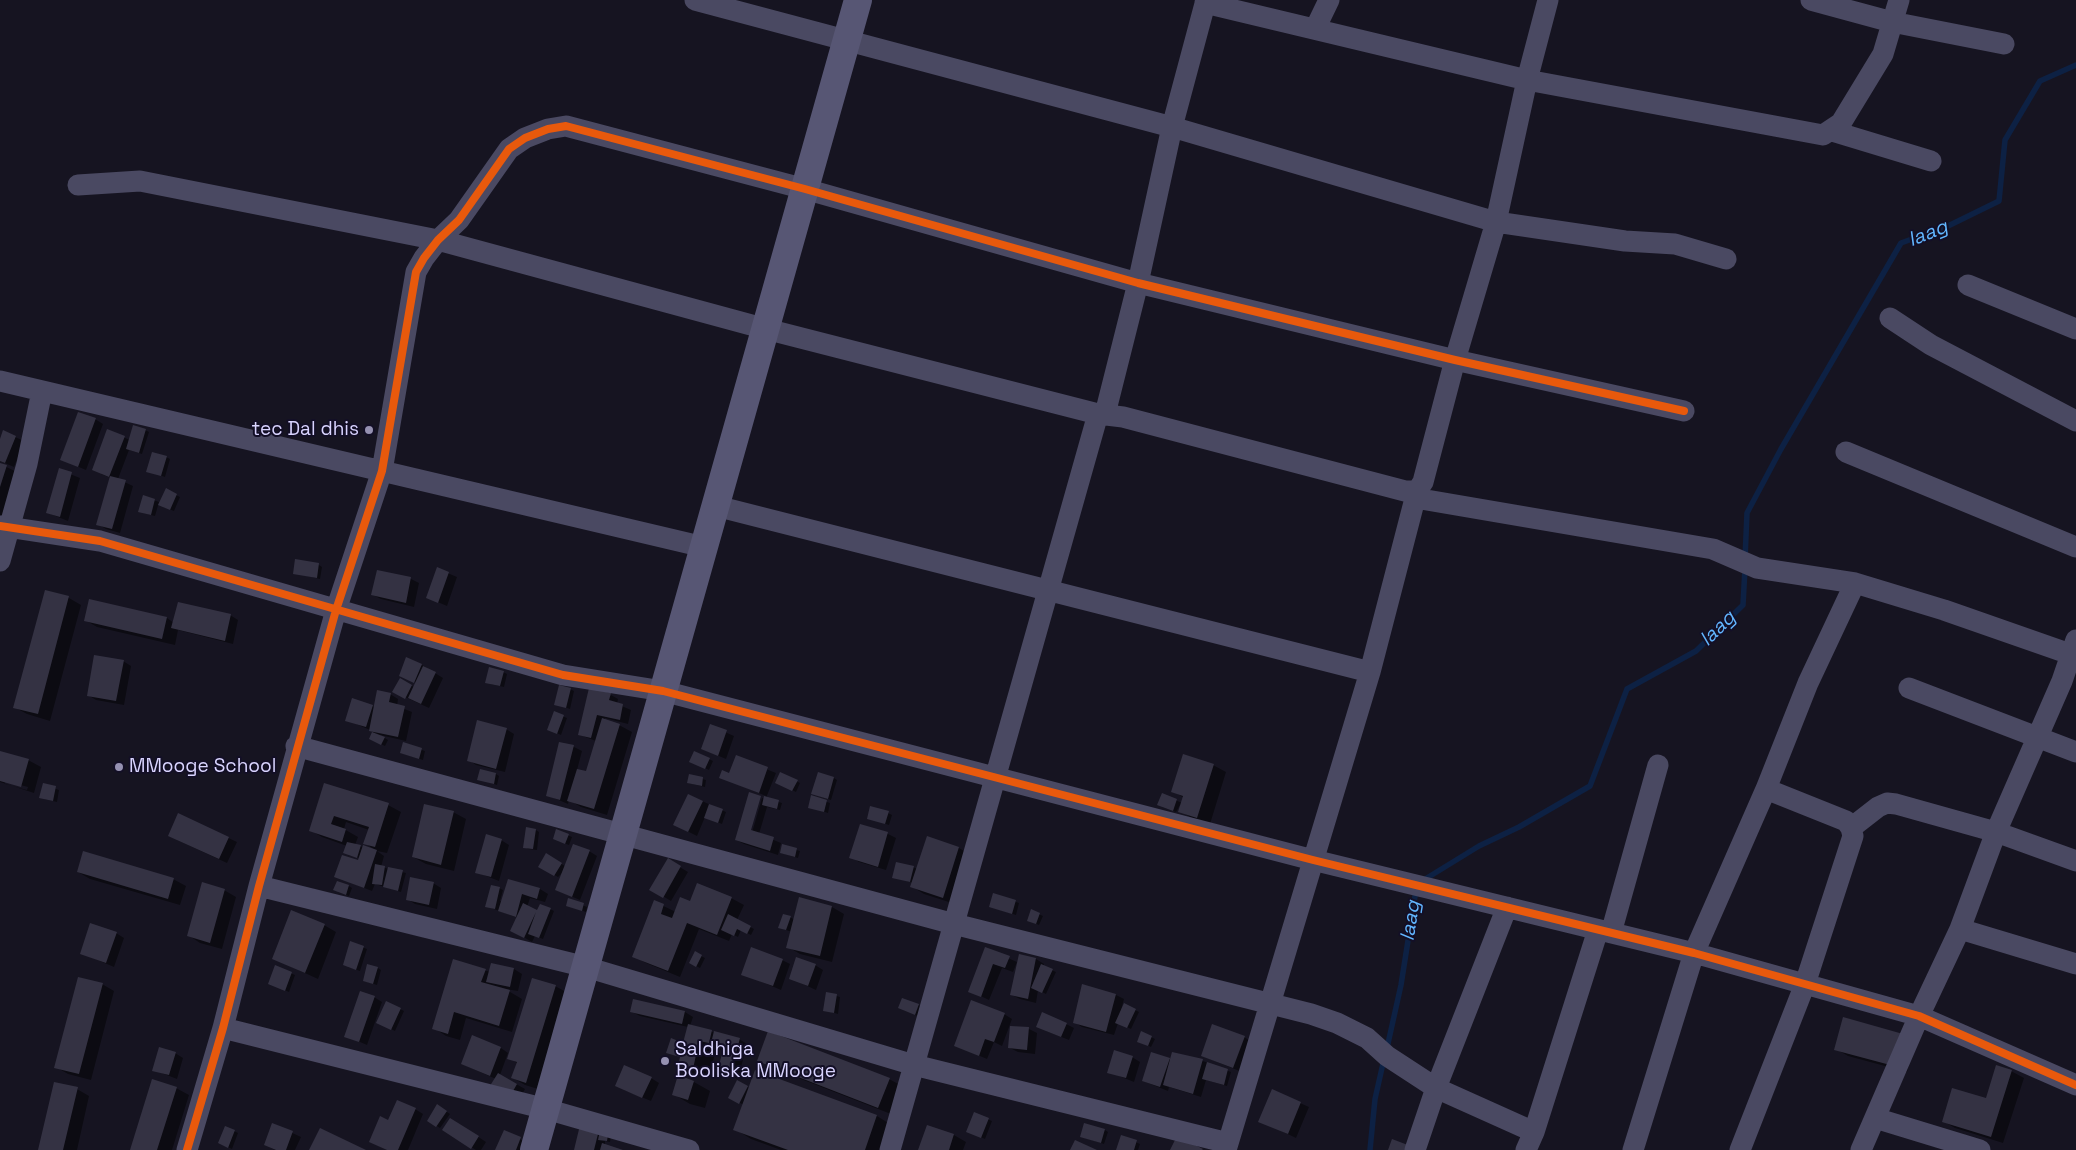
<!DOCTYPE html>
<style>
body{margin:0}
canvas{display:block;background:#161421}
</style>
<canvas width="2076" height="1150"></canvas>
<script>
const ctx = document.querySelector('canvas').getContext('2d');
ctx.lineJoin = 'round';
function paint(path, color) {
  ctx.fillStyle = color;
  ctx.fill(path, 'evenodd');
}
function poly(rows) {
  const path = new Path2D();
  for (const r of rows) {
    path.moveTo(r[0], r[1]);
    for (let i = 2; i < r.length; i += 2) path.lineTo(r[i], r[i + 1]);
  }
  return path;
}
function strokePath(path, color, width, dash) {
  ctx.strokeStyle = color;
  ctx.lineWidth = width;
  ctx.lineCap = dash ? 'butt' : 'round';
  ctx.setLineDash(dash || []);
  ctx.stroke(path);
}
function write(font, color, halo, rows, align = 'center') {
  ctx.font = font + ' "Space Grotesk",sans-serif';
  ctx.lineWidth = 4;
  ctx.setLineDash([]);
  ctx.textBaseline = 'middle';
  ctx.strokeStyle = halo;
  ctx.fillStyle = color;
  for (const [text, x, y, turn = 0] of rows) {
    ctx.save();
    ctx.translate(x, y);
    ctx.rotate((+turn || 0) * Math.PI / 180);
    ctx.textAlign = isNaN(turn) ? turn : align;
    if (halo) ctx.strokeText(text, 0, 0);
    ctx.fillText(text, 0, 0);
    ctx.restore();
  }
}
paint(poly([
 [95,419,103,424,86,470,62,460],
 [145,430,149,432,142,454,129,450,118,479,133,486,120,533,106,529,98,524,111,478,101,474,108,431,130,440],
 [4,432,24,441,14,467,0,461,0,442],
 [166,457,170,459,165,477,148,471],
 [0,464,19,473,5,520,0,518],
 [60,470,80,478,68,521,48,513],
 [166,490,180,497,174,511,163,507],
 [144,497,159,502,155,516,143,513],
 [319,565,322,567,320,579,294,573],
 [438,569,457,577,447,606,428,598],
 [378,571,411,579,419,583,414,607,381,599,373,595],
 [46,591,69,598,81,605,50,721,27,714,14,707],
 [90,601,167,618,174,623,230,615,238,620,233,644,178,630,175,645,97,627,85,620],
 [123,661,131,666,124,705,96,700,88,695],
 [422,665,443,678,429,708,394,692,400,680,414,687,416,683,404,678],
 [503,672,507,674,504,687,490,684],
 [570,689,574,691,570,709,556,704],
 [390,694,398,699,397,706,412,712,406,741,380,735,388,740,385,746,370,739,373,732,370,730,347,720,353,700,375,707],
 [611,695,618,699,617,704,631,710,628,724,605,718,604,720,619,725,632,732,607,815,581,807,569,800,568,804,547,795,560,743,574,747,582,751,577,770,587,773,596,741,580,735],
 [554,713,567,718,561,735,552,731],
 [711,726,734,736,726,759,702,749],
 [506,729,514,734,505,772,476,765,469,760],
 [404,744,425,751,423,760,401,753],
 [0,752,28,760,41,767,34,793,0,782],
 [5,781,28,787,27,790,5,784],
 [736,757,776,773,766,798,782,803,780,810,767,807,759,834,781,843,778,855,744,844,736,840,751,836,762,798,765,799,766,796,720,777,730,774],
 [709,759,713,761,709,770,694,763],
 [1213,765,1226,772,1210,824,1192,818,1180,811,1181,805,1180,805,1176,812,1162,807,1162,794,1182,803,1184,798,1173,791],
 [781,773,800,783,796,792,776,782],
 [496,774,499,776,497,785,479,779],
 [690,776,706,780,705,787,688,783],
 [834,778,837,780,831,800,816,795],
 [325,784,388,805,401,812,387,853,377,851,384,856,381,867,406,873,401,892,375,884,372,891,336,877,358,862,360,858,348,855,347,846,322,837,310,830],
 [346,822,369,830,365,843,375,850,355,845,358,837,344,829],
 [44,785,59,790,57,802,44,799],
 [689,795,726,812,722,824,705,817,697,836,683,829],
 [812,797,830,803,828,813,809,807],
 [453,812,466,819,454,871,426,864,413,857],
 [888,813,892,815,889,825,868,818],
 [179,815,237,842,227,863,177,840],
 [860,825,888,834,896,838,886,870,859,862,851,857],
 [536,830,539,832,537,850,528,849,525,847],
 [557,831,572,837,569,845,558,841],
 [927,838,959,848,971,855,955,904,924,894,911,886,913,883,893,877,913,867,917,869],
 [501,840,509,845,499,881,476,872],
 [783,846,800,851,798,858,781,853],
 [589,851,597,856,580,900,556,890,564,871,558,877,540,867,546,855,565,866],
 [668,860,688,872,671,901,651,889],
 [78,872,173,879,186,886,180,905,90,879],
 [509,880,540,889,548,894,545,902,530,898,527,907,538,912,550,909,554,911,543,939,535,936,532,942,520,935,518,918,486,906,499,888,503,890,500,901,502,902],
 [433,883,441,888,437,909,415,904,407,899],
 [349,886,352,888,349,896,338,892],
 [224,890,236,897,222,949,200,943,188,935],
 [994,894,1019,903,1016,915,994,908],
 [731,898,744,905,737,920,754,929,751,935,741,930,738,937,732,934,729,941,699,929,680,977,646,963,633,956,655,902,676,912,691,903],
 [569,900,587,907,586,912,571,907],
 [832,907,844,914,832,962,800,954,788,947,792,932,783,929,790,917,795,920],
 [1032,911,1043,916,1039,925,1032,922],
 [324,925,336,932,318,979,274,959],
 [116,933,124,938,114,967,81,953],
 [351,943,367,949,360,971,348,967],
 [985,948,1017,962,1013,972,1002,968,989,1000,970,991],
 [695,953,705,958,700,968,690,963],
 [1020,956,1036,959,1044,964,1043,966,1056,972,1046,994,1038,990,1036,1003,1020,999,1012,995],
 [454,960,490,972,514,969,522,974,518,991,505,989,522,999,512,1032,466,1018,460,1040,446,1036,434,1028],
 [782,960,790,964,781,990,743,974],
 [815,965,823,970,816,990,790,978],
 [276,967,295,975,289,992,273,985],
 [378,968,381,970,377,985,364,981],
 [102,984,114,991,91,1080,68,1074,56,1067],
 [555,986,568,993,538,1089,525,1085,513,1078,517,1063,509,1058],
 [827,993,840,997,838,1014,824,1010],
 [1116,995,1124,999,1121,1010,1135,1010,1139,1012,1131,1029,1118,1023,1114,1035,1082,1027,1074,1022],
 [374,997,382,1002,367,1045,346,1036],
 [918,1005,922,1007,918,1016,903,1010],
 [400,1009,404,1011,395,1031,381,1024],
 [632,1012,685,1012,693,1017,690,1026,739,1039,747,1044,738,1079,719,1072,724,1051,716,1049,709,1078,696,1075,679,1066,688,1027,640,1016],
 [1004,1014,1012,1019,1002,1046,994,1042,987,1059,956,1046],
 [1066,1024,1074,1028,1069,1040,1046,1031],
 [1011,1027,1029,1029,1037,1033,1035,1054,1018,1052,1010,1048],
 [1151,1037,1155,1039,1151,1047,1142,1043],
 [1244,1037,1252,1042,1242,1072,1202,1056],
 [1915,1042,1907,1072,1848,1056,1836,1049],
 [501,1048,508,1053,500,1075,525,1089,517,1104,496,1079,462,1064],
 [175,1053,183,1058,177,1079,154,1070],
 [1173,1053,1203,1061,1231,1072,1227,1086,1206,1080,1201,1097,1169,1087,1168,1091,1143,1081,1169,1059,1171,1060],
 [1132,1057,1140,1062,1134,1082,1109,1072],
 [758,1060,889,1079,902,1086,891,1114,770,1067],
 [2011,1071,2024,1078,2003,1143,1955,1128,1943,1121,1987,1100],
 [756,1072,877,1116,893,1126,884,1150,781,1150,751,1139,735,1129,744,1105,730,1098,738,1082,750,1088],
 [651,1078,659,1083,651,1101,624,1090],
 [694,1082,710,1091,705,1108,690,1104,673,1094],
 [176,1088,189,1095,172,1150,132,1150],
 [77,1089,89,1096,77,1150,39,1150],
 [1273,1091,1309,1107,1296,1138,1267,1124],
 [438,1106,450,1114,440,1128,429,1121],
 [415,1109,423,1114,408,1150,387,1150,371,1142,389,1122],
 [975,1114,992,1121,985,1139,971,1133],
 [582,1123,612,1131,610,1142,605,1141,605,1145,620,1150,575,1150],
 [273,1124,301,1137,295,1150,275,1150,265,1145],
 [459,1124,486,1142,481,1150,476,1150,444,1130],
 [1105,1130,1108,1132,1104,1144,1085,1138],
 [234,1131,238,1133,232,1149,223,1145],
 [504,1131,533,1146,531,1150,497,1150],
 [954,1135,966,1142,963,1150,919,1150],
 [1122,1136,1140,1144,1138,1150,1117,1150]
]), '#0007');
strokePath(poly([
 [1745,559,1747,513,1781,449,1901,243,1948,226,1999,201,2005,140,2040,81,2076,65],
 [1422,881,1479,846,1519,827,1590,786,1627,689,1696,651,1743,605,1745,568],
 [1387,1048,1401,985,1416,890],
 [1370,1150,1375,1099,1384,1059]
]), '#0d2144', 5.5);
paint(poly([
 [78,412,96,418,78,467,60,460],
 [133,425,146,429,139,453,126,449],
 [107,429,125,436,109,477,92,470],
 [3,430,16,436,5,463,0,461,0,439],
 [152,452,167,456,161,476,146,472],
 [0,463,7,465,0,487],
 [59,468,72,472,60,517,46,513],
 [110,476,126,480,112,529,96,525],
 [166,488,177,494,170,510,158,505],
 [143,495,155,499,151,515,138,512],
 [295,559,319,563,317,578,293,574],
 [437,567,449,572,438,603,426,598],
 [377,570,411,577,406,603,371,595],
 [45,590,69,596,38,714,13,708],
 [89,599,167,617,162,639,84,621],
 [178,602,231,614,225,641,171,628],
 [94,655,124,660,116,701,87,696],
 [406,657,422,664,414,683,399,676],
 [423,666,436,672,421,704,408,698],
 [489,667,504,671,500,686,485,683],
 [400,678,412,685,405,699,392,692],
 [559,685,571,688,566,708,554,705],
 [589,688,611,693,609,700,623,704,620,720,597,715,591,738,578,735],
 [377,690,391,693,389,702,405,706,398,737,369,731],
 [352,698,373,705,366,727,345,721],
 [554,711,564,715,557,734,547,730],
 [602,718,620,724,594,809,567,801,577,769,586,771],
 [477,720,507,728,496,769,467,761],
 [710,724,727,730,718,756,701,749],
 [372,732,385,737,381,745,369,739],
 [403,742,422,748,419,759,400,753],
 [559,742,574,745,560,800,546,796],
 [0,751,29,759,21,787,0,781],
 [694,751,710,758,705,769,689,762],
 [1183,754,1214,764,1197,818,1178,812,1183,796,1171,792],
 [736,755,768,767,759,793,719,778,722,770,729,773],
 [480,769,496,773,494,784,477,780],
 [780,772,798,780,792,791,775,783],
 [818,772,834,777,828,799,811,794],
 [689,774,703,777,702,786,687,783],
 [43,783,56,786,53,801,39,798],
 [324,783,389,803,375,847,363,844,369,827,334,816,331,824,346,829,342,842,309,831],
 [749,792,761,796,751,830,774,837,770,851,735,840],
 [1162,793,1177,799,1173,811,1157,805],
 [688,794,703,801,688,832,673,825],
 [811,795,827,800,824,812,808,808],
 [764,796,779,800,777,809,762,805],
 [424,804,454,811,441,865,412,857],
 [709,804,723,809,718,823,704,818],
 [870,806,889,811,885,824,867,819],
 [178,813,229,837,219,859,168,836],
 [860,824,888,832,878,867,849,858],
 [526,827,536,829,533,849,523,848],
 [556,829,569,834,565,844,553,839],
 [486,834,502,839,491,877,475,873],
 [927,836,959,847,943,898,910,887],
 [347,842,361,845,357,858,343,853],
 [573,844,590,850,572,897,555,890],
 [782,844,797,848,795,857,780,853],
 [363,845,377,850,364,888,334,877,342,855,358,860],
 [83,851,174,878,168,899,77,872],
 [546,853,562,863,554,876,538,867],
 [668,858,681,866,663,898,649,890],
 [896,862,914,866,910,882,892,878],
 [375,864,385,866,382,885,372,884],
 [388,867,403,870,398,891,383,887],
 [410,877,434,882,429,905,406,900],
 [508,879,540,888,537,899,522,894,516,917,498,911],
 [337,881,349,885,346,895,333,890],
 [202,882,225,889,210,943,187,936],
 [697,883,732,897,717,935,687,923,668,971,632,957,654,900,664,904,661,914,672,918,680,897,690,901],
 [491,885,500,887,495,909,485,907],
 [993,893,1016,900,1012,914,989,907],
 [799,897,832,906,820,956,786,948],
 [568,898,584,903,582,911,566,906],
 [523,903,537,910,540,904,551,908,539,938,528,934,536,912,524,938,510,931],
 [1031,909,1040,913,1036,924,1027,921],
 [291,910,325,924,305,973,272,959],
 [728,914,751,926,747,934,737,929,734,936,721,930],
 [783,914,791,916,786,930,778,928],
 [90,923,117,932,106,963,80,954],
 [350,941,364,946,356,970,343,965],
 [751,947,783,959,773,986,741,975],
 [985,947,1010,956,1005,968,993,964,981,997,968,992],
 [695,951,702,955,696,967,689,963],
 [1019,954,1036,958,1028,999,1010,995],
 [796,957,816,964,808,986,789,979],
 [453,959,486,969,481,982,510,990,499,1026,454,1012,448,1034,432,1029],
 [491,963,514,968,510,987,486,982],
 [367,964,378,967,373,984,363,981],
 [1041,964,1053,969,1042,993,1031,988],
 [275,965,292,972,285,991,268,984],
 [78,977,103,983,79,1074,54,1068],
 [532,978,556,985,526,1083,511,1078,517,1062,507,1059],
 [1082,984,1116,994,1106,1032,1073,1023],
 [360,991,375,996,359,1042,344,1037],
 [826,992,837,994,834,1013,823,1011],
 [902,998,919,1004,915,1015,898,1008],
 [633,999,685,1011,682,1024,630,1012],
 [971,1000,1005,1013,994,1042,985,1039,979,1056,954,1046],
 [386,1001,401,1008,391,1030,376,1023],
 [1124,1003,1136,1009,1127,1028,1115,1023],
 [1042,1012,1067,1023,1061,1037,1036,1027],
 [1843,1017,1903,1034,1894,1066,1834,1050],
 [688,1024,712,1030,709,1043,699,1041,693,1069,678,1066,680,1057,666,1053,671,1038,683,1043],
 [1212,1024,1245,1036,1233,1068,1201,1056],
 [1010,1026,1029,1027,1027,1050,1008,1048],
 [714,1031,740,1038,730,1076,717,1073,724,1046,711,1043],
 [768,1031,890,1078,878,1108,757,1061],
 [1141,1031,1152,1036,1148,1046,1137,1042],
 [472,1035,501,1047,490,1076,461,1064],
 [159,1047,176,1052,169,1075,152,1071],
 [1114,1050,1133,1056,1126,1078,1107,1073],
 [1151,1052,1170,1058,1160,1087,1142,1081],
 [1172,1052,1203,1059,1193,1094,1163,1085],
 [1207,1062,1228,1069,1224,1085,1202,1079],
 [624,1065,652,1077,642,1098,615,1086],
 [1996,1065,2012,1070,1991,1137,1942,1122,1952,1088,1986,1098],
 [755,1070,877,1115,865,1150,788,1150,733,1130],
 [498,1073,517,1084,508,1100,488,1089],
 [678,1075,694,1081,688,1100,672,1095],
 [152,1079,177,1087,157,1150,130,1150],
 [737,1080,748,1086,739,1104,728,1098],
 [54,1082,78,1087,63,1150,38,1150],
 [1272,1089,1301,1102,1288,1134,1258,1122],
 [397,1100,416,1108,398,1150,387,1150,369,1142,380,1116,388,1120],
 [437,1104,447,1111,436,1127,427,1121],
 [974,1112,989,1118,981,1138,966,1132],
 [450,1118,479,1136,471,1149,442,1130],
 [581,1121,600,1126,594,1150,574,1150],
 [272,1123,293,1131,286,1150,276,1150,264,1145],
 [1084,1123,1105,1129,1101,1143,1080,1137],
 [927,1125,954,1134,949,1150,918,1150],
 [225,1126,235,1130,228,1148,218,1143],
 [601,1126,609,1128,607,1141,598,1140],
 [320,1128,366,1150,309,1150],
 [504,1130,521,1137,516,1150,495,1150],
 [1121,1135,1137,1140,1134,1150,1116,1150],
 [1177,1136,1203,1149,1202,1150,1170,1150],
 [1392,1139,1413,1147,1412,1150,1388,1150],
 [1075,1140,1097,1150,1070,1150],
 [602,1143,623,1150,600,1150]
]), '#343243');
strokePath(poly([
 [695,0,1172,127,1496,222,1625,241,1675,244,1726,259],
 [1811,0,1892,22,2004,44],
 [1205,3,1527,80,1823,135,1841,123,1883,54,1899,0],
 [1315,29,1329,0],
 [1832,131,1931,161],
 [78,185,140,181,438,240,766,329,1098,414,1123,417,1405,491,1417,491],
 [1968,285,2076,329],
 [1890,318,1931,345,2076,421],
 [0,381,704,547],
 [1105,414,1138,283,1172,127,1206,0],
 [1846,452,2076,547],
 [1415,498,1713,549,1757,568,1855,583,1944,610,2076,656],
 [716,506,1370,672],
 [0,526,100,541,563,675,663,691,1313,860,1694,953,1919,1016,2076,1085],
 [0,561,27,464,42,391],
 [1909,688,2076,752],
 [296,746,954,924,1311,1014,1337,1023,1367,1038,1387,1056,1436,1088,1534,1132],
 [1851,828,1878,807,1887,803,1896,804,1996,832,2076,861],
 [259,886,586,967,914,1065,1228,1143],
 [1960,929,2076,964],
 [1611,933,1658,765],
 [223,1028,546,1109,689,1150],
 [1875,1118,1980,1150],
 [187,1150,223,1028,259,886,336,610,382,471,416,272,424,258,438,240,459,220,509,149,525,138,548,129,566,126,805,189,1138,283,1455,360,1684,411],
 [890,1150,1098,414],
 [1226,1150,1370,672,1417,491,1423,482,1455,360,1496,222,1527,80,1548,0],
 [1415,1150,1436,1088,1507,907],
 [1526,1150,1534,1132,1598,930],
 [1633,1150,1694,953,1766,789,1808,683,1855,583],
 [1740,1150,1805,984,1853,836,1851,828,1846,821,1766,789],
 [1861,1150,1919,1016,1960,929,1996,832,2062,681,2076,640]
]), '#4a4962', 21);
strokePath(poly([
 [534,1150,858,0]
]), '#575674', 28);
strokePath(poly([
 [0,526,100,541,563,675,663,691,1313,860,1694,953,1919,1016,2076,1085],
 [187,1150,223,1028,259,886,336,610,382,471,416,272,424,258,438,240,459,220,509,149,525,138,548,129,566,126,805,189,1138,283,1455,360,1684,411]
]), '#e8590c', 8);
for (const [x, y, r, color] of [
 [369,430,5,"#9591b1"],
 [119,767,5,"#9591b1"],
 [665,1061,5,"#9591b1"]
]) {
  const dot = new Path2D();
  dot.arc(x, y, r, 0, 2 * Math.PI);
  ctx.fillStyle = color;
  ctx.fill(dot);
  strokePath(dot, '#130f26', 2);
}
write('19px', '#d9d4ff', '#130f26', [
 ["tec Dal dhis",359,430,"right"],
 ["MMooge School",129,767],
 ["Saldhiga",675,1050],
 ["Booliska MMooge",675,1072]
], 'left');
write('italic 20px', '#62b6ff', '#130f26', [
 ["laag",1928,234,-22],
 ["laag",1718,629,-44],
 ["laag",1411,921,-81]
]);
</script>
